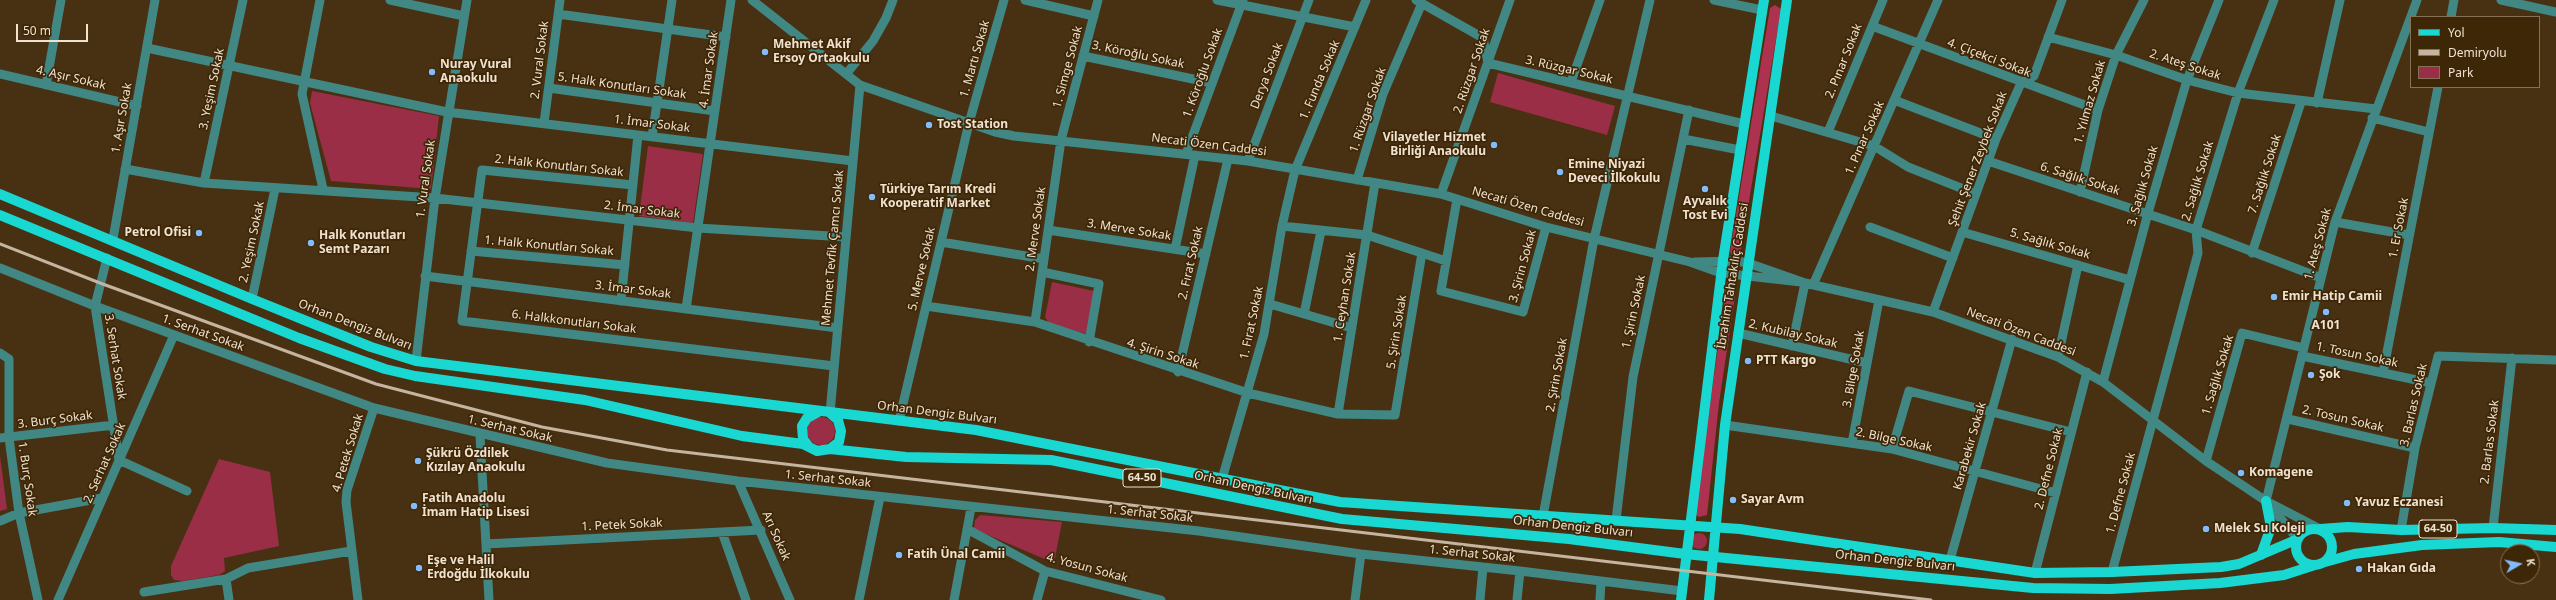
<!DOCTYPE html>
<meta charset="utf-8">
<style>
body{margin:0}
#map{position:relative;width:2556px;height:600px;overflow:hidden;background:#483112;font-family:"Noto Sans",sans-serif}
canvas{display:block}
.legend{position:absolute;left:2410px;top:16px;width:130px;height:72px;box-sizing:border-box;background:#3d2707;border:1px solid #857157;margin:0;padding:5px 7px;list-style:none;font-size:12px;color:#f0e1d0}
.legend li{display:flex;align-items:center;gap:8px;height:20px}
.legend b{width:20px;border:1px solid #857157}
.north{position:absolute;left:2500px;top:544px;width:40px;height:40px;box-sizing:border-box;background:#3d2707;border:1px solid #857157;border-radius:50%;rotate:81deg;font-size:11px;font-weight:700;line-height:16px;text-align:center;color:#f0e1d0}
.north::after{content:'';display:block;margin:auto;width:14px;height:18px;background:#82bcfa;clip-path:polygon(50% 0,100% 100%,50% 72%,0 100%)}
.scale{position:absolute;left:16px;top:24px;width:72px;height:18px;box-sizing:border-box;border:2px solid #f0e1d0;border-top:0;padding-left:5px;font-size:12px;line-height:14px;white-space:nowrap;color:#f0e1d0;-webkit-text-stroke:3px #3d2707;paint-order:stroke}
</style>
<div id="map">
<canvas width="2556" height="600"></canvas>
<ul class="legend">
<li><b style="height:5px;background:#19d8d2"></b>Yol</li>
<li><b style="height:5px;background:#c5b49f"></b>Demiryolu</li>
<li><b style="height:11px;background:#992e46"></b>Park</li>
</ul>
<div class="north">K</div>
<div class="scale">50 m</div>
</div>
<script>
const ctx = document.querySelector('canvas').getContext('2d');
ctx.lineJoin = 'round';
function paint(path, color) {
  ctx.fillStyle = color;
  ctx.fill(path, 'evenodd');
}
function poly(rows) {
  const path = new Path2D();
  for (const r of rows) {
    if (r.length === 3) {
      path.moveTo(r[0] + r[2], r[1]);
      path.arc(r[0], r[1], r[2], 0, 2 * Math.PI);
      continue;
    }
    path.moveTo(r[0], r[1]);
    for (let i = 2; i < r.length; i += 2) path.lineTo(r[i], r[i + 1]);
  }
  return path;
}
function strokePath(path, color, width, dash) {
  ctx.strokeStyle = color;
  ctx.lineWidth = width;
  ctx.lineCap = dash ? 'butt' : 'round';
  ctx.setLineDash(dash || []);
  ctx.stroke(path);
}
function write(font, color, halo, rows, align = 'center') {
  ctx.font = font + ' "Noto Sans",sans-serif';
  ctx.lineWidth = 3.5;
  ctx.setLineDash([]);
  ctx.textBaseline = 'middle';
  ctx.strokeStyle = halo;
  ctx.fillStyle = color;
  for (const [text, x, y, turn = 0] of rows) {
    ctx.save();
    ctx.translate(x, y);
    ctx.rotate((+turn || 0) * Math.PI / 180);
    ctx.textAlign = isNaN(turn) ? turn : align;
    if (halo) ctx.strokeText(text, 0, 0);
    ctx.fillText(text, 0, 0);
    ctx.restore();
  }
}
paint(poly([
 [1498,73,1615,106,1607,135,1490,102],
 [312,91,439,116,431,189,331,181,310,103],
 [648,146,703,154,693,223,639,216],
 [1052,282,1094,291,1087,334,1049,323,1045,317],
 [821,431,14],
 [0,456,7,509,0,511],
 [219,459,270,472,279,546,224,558,225,571,219,575,183,581,174,580,171,575,171,566],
 [980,515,1062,522,1054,563,974,529,975,520],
 [1699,541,8]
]), '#992e46');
paint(poly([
 [1775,5,1781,9,1740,255,1733,257,1730,252,1770,8],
 [1727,282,1734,282,1736,289,1719,403,1707,515,1699,517,1695,514]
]), '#ad324f');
strokePath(poly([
 [320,0,302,94,323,189],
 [390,0,464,16],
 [752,0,860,85,995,132,1014,136,1248,161,1441,194,1546,227,1690,262,1721,273,1801,282],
 [1025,0,1094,16],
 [1217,0,1355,27],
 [1416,0,1483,38,1488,63,1744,124],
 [1714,0,1762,10],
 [2501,0,2556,12],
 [558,14,726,37],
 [2451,17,2454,0],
 [1872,26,2098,110],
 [2048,37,2116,55,2187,80,2238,93,2376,109],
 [147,48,447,112,853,161],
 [1083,56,1212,83],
 [847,73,873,41,886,18,893,0],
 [0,74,137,106],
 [1571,82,1600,0],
 [46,85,61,0],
 [549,88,715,111],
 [1894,100,1996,139],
 [2317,103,2340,0],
 [1771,116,1874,146,1908,167,1976,194],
 [2372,118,2429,132],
 [544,123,560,0],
 [1828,132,1883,0],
 [652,137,672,0],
 [1683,139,1740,150],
 [1186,154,1243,0],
 [1248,161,1309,0],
 [1988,161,2196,230,2321,278],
 [125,169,204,183,435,198,698,228,846,237],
 [1357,180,1383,94,1422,3],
 [204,183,243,0],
 [633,185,482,170,462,321,834,366],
 [2080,192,2098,110,2116,55,2144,0],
 [1441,194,1510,0],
 [1457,199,1441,291,1523,312,1546,227],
 [2335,222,2409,235],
 [1282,226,1367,235,1446,261],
 [1870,227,1953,258],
 [1048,230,1206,254],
 [1962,232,2130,280],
 [113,239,155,0],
 [941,242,1044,259],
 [1175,249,1195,155],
 [471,251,625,265],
 [2252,253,2301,102],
 [107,258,95,306,119,460,187,491],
 [1695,262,1736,261,1748,263,1805,283,1933,312,2058,357,2103,382,2206,461,2266,501,2320,529],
 [0,268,95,306,374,408,607,463,738,481,1199,531,1361,554,1520,571,1682,591],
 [1042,272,1099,284,1089,342],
 [425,276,838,328],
 [1813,285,1938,0],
 [252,299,275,189],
 [621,301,638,135],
 [1270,304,1352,328],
 [926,306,1035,322,1248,393,1338,414,1395,415,1422,253],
 [686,309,731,0],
 [1933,312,1996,139,2021,83,2034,76,2062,0],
 [1304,314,1321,231],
 [1035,322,1061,140,1098,0],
 [1738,333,1867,363],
 [1792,346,1805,283],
 [0,353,9,359,9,438,19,513,38,600],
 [2302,356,2431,383],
 [2058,357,2078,265],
 [416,361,435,198,467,0],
 [1178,372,1228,159],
 [2383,373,2438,87],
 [2103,382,2148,213,2187,80,2219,0],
 [830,413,860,85],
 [1338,414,1375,183],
 [2288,419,2415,448],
 [899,421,969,123,1004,0],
 [1725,425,1892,449,2056,493],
 [480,435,489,600],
 [0,438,114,425],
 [1852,443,1879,300],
 [1892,449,1909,391,2071,432],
 [2206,461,2242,333,2304,348],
 [1222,479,1264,334,1282,226,1295,170,1366,0],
 [738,481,790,600],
 [2266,501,2335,222,2417,0],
 [2269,505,2298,539],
 [1543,516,1594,239,1650,0],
 [1616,520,1633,377,1689,110],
 [0,521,19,513,102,498],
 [2493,528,2512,358],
 [967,529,1045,571,1161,600],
 [2401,530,2415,448,2438,356,2556,360],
 [722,532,746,600],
 [486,544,761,530],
 [1950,560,2012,339],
 [2112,572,2198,253,2196,230,2238,93,2274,0],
 [2035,573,2087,372],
 [226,579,229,600],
 [144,592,226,579,248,568,351,551],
 [58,600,174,335],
 [358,600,346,502,347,490,374,408],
 [859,600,880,497],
 [954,600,971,508],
 [1037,600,1045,571],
 [1355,600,1361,554],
 [1480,600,1483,567],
 [1517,600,1520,571],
 [1600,600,1601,581]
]), '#418884', 9);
strokePath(poly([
 [0,194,252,299,371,347,416,361,976,430,1340,502,1740,529,2035,573,2112,572,2221,567,2239,564,2298,539],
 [0,215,299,338,385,369,415,376,585,400,742,436,803,444,817,451,830,449,906,457,1051,460,1342,519,1569,539,1685,554,2033,588,2110,589,2220,583,2284,575,2315,565],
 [830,413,838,420,841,431,839,442,830,449],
 [809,447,803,439,802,426,807,418,818,412],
 [2314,547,18],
 [2320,529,2348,527,2401,530,2493,528,2556,530],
 [2261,555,2271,527,2266,501],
 [2325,562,2354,554,2422,545,2499,542,2556,547],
 [1681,600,1723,260,1764,0],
 [1709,600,1725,425,1787,0]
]), '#19d8d2', 10);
strokePath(poly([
 [0,244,100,283,376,384,542,427,667,450,1931,600]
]), '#c5b49f', 3);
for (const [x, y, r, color] of [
 [765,52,4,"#82bcfa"],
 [432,72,4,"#82bcfa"],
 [929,125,4,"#82bcfa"],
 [1494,145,4,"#82bcfa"],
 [1560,172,4,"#82bcfa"],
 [1705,189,4,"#82bcfa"],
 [872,197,4,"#82bcfa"],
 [199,233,4,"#82bcfa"],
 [311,243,4,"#82bcfa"],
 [2274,297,4,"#82bcfa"],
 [2326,312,4,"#82bcfa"],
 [1748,361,4,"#82bcfa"],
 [2311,375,4,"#82bcfa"],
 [418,461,4,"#82bcfa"],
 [2241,473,4,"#82bcfa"],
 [1733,500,4,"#82bcfa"],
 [2347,503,4,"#82bcfa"],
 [414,506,4,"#82bcfa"],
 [2206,529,4,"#82bcfa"],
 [899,555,4,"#82bcfa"],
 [419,568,4,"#82bcfa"],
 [2359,569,4,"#82bcfa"]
]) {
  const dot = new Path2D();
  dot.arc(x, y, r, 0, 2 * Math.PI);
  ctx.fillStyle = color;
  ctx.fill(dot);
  strokePath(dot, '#3d2707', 1.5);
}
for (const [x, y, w] of [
 [1142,478,38],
 [2438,529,38]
]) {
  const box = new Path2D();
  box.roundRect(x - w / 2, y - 9, w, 18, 3);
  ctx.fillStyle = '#3d2707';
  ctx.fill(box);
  strokePath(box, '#f0e1d0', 1);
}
write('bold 11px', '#f0e1d0', null, [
 ["64-50",1142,478],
 ["64-50",2438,529]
]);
write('bold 12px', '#f0e1d0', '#3d2707', [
 ["Mehmet Akif",773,45],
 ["Ersoy Ortaokulu",773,59],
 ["Nuray Vural",440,65],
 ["Anaokulu",440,79],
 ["Tost Station",937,125],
 ["Vilayetler Hizmet",1486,138,"right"],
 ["Birliği Anaokulu",1486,152,"right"],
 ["Emine Niyazi",1568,165],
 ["Deveci İlkokulu",1568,179],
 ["Türkiye Tarım Kredi",880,190],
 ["Kooperatif Market",880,204],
 ["Ayvalık",1705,202,"center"],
 ["Tost Evi",1705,216,"center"],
 ["Petrol Ofisi",191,233,"right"],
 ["Halk Konutları",319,236],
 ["Semt Pazarı",319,250],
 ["Emir Hatip Camii",2282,297],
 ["A101",2326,326,"center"],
 ["PTT Kargo",1756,361],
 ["Şok",2319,375],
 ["Şükrü Özdilek",426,454],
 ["Kızılay Anaokulu",426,468],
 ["Komagene",2249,473],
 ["Fatih Anadolu",422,499],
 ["İmam Hatip Lisesi",422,513],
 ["Sayar Avm",1741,500],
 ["Yavuz Eczanesi",2355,503],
 ["Melek Su Koleji",2214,529],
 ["Fatih Ünal Camii",907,555],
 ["Eşe ve Halil",427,561],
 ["Erdoğdu İlkokulu",427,575],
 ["Hakan Gıda",2367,569]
], 'left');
write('12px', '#f0e1d0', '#3d2707', [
 ["3. Köroğlu Sokak",1138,55,12],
 ["4. Çiçekci Sokak",1989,58,21],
 ["1. Martı Sokak",975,59,-74],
 ["2. Vural Sokak",540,60,-83],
 ["2. Pınar Sokak",1844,61,-68],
 ["2. Ateş Sokak",2185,65,18],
 ["1. Simge Sokak",1068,67,-75],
 ["4. İmar Sokak",709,70,-82],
 ["3. Rüzgar Sokak",1569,70,13],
 ["2. Rüzgar Sokak",1472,71,-71],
 ["1. Köroğlu Sokak",1203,73,-70],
 ["Derya Sokak",1267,76,-69],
 ["4. Aşır Sokak",71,78,13],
 ["1. Funda Sokak",1320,80,-67],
 ["5. Halk Konutları Sokak",622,86,8],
 ["3. Yeşim Sokak",212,89,-78],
 ["1. Yılmaz Sokak",2090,102,-74],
 ["1. Rüzgar Sokak",1368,110,-71],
 ["1. Aşır Sokak",122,118,-80],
 ["1. İmar Sokak",652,124,7],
 ["1. Pınar Sokak",1865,138,-66],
 ["Necati Özen Caddesi",1209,145,7],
 ["Şehit Şener Zeybek Sokak",1978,159,-69],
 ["2. Halk Konutları Sokak",559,166,6],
 ["7. Sağlık Sokak",2265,174,-72],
 ["1. Vural Sokak",426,179,-82],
 ["6. Sağlık Sokak",2080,179,18],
 ["2. Sağlık Sokak",2198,181,-73],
 ["3. Sağlık Sokak",2143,186,-74],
 ["Necati Özen Caddesi",1528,207,16],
 ["2. İmar Sokak",642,210,7],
 ["1. Er Sokak",2399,228,-79],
 ["2. Merve Sokak",1036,229,-82],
 ["3. Merve Sokak",1129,230,9],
 ["2. Yeşim Sokak",252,242,-78],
 ["5. Sağlık Sokak",2050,244,16],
 ["1. Ateş Sokak",2318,244,-75],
 ["1. Halk Konutları Sokak",549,246,5],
 ["Mehmet Tevfik Çamcı Sokak",833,248,-85],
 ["2. Fırat Sokak",1191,263,-77],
 ["3. Şirin Sokak",1523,266,-75],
 ["5. Merve Sokak",922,269,-77],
 ["İbrahim Tahtakılıç Caddesi",1733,276,-81],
 ["3. İmar Sokak",633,290,7],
 ["1. Ceyhan Sokak",1345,297,-81],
 ["1. Şirin Sokak",1634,312,-78],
 ["6. Halkkonutları Sokak",574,322,7],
 ["1. Fırat Sokak",1252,323,-78],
 ["Orhan Dengiz Bulvarı",355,325,21],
 ["5. Şirin Sokak",1397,332,-81],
 ["Necati Özen Caddesi",2021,332,21],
 ["1. Serhat Sokak",203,333,20],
 ["2. Kubilay Sokak",1793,334,13],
 ["4. Şirin Sokak",1163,354,18],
 ["1. Tosun Sokak",2357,355,12],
 ["3. Serhat Sokak",115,357,81],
 ["3. Bilge Sokak",1854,369,-80],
 ["2. Şirin Sokak",1557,375,-80],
 ["1. Sağlık Sokak",2218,375,-73],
 ["3. Barlas Sokak",2414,405,-77],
 ["Orhan Dengiz Bulvarı",937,413,7],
 ["2. Tosun Sokak",2343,419,13],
 ["3. Burç Sokak",55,420,-7],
 ["1. Serhat Sokak",510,429,13],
 ["2. Bilge Sokak",1894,440,12],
 ["2. Barlas Sokak",2490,442,-83],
 ["Karabekir Sokak",1970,446,-74],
 ["4. Petek Sokak",348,453,-73],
 ["2. Serhat Sokak",105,463,-66],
 ["2. Defne Sokak",2049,469,-76],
 ["1. Burç Sokak",27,479,82],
 ["1. Serhat Sokak",828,479,6],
 ["Orhan Dengiz Bulvarı",1253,488,12],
 ["1. Defne Sokak",2121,493,-75],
 ["1. Serhat Sokak",1150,514,6],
 ["1. Petek Sokak",622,525,-3],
 ["Orhan Dengiz Bulvarı",1573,527,6],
 ["Arı Sokak",776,536,66],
 ["1. Serhat Sokak",1472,554,6],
 ["Orhan Dengiz Bulvarı",1895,561,6],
 ["4. Yosun Sokak",1087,568,15]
]);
</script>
